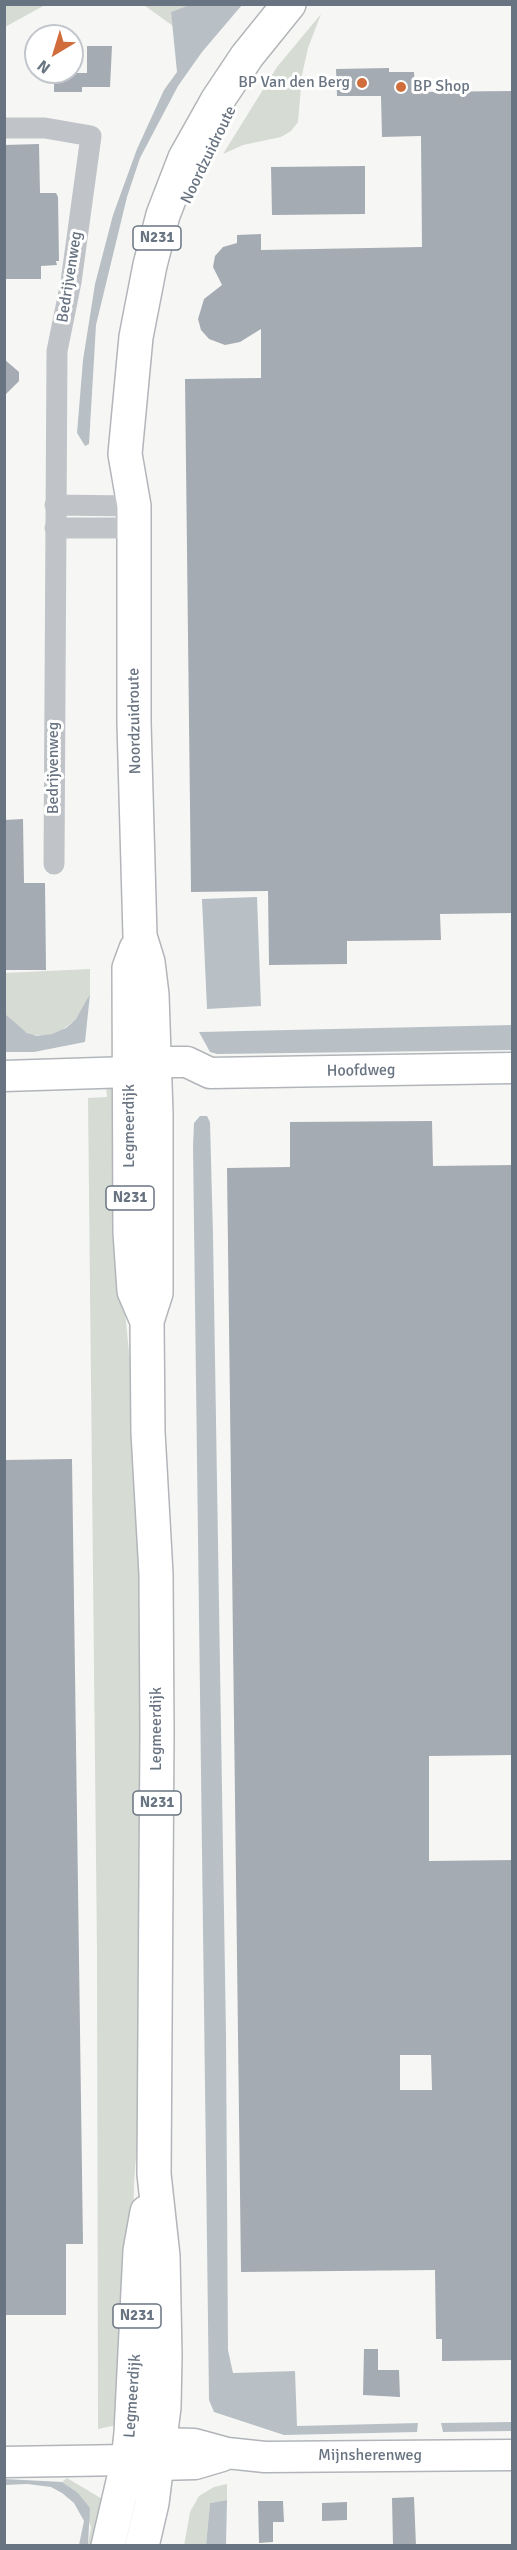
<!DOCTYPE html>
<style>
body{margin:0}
#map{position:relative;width:517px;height:2550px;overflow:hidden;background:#f6f7f4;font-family:Signika,sans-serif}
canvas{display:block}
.frame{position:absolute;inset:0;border:6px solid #697482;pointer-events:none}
.north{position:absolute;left:24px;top:24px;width:60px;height:60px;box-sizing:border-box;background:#fff;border:2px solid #c3c7cd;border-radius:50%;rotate:218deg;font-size:16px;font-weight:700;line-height:24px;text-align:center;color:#697482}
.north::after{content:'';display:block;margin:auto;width:21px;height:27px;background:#d06d3b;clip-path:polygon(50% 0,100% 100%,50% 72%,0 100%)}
</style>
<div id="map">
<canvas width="517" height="2550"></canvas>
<div class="frame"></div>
<div class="north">N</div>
</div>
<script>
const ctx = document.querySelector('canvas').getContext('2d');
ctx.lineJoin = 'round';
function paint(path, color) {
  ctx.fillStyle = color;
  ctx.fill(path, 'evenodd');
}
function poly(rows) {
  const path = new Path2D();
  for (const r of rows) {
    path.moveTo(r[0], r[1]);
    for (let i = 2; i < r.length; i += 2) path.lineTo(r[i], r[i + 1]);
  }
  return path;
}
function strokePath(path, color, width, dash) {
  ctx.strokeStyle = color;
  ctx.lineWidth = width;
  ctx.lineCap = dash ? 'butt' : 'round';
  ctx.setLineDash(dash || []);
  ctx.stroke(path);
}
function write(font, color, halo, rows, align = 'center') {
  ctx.font = font + ' Signika,sans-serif';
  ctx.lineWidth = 6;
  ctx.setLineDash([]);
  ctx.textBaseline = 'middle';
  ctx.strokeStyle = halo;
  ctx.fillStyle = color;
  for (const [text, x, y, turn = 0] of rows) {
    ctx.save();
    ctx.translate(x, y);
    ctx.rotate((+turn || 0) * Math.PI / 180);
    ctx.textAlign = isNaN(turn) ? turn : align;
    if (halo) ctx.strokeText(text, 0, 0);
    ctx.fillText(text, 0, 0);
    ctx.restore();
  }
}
paint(poly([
 [7,4,45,4,45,5,5,27,5,6],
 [144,5,189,5,171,12,173,26],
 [321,14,308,48,302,75,298,122,291,131,281,137,243,145,223,154,277,67],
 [90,969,90,994,85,1005,76,1019,60,1032,44,1036,31,1035,19,1028,5,1014,4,973],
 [106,1084,115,1086,120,1262,144,1502,143,2068,134,2183,131,2321,117,2425,98,2429,97,1952,88,1098,107,1097],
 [67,2478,104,2500,103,2545,88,2545,91,2527,77,2492,62,2482],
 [227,2484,227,2500,210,2503,206,2545,184,2546,190,2512,199,2496,214,2487]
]), '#d6dbd4');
paint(poly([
 [189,5,242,5,202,52,178,86,140,158,127,197,96,325,89,444,85,446,77,433,83,360,95,284,113,215,137,149,164,90,177,72,171,12],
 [257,897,261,1006,207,1009,202,899],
 [90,994,85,1042,34,1052,5,1052,5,1014,27,1033,37,1036,52,1034,66,1028,76,1019],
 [512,1025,512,1050,217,1054,210,1052,199,1032],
 [200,1116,207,1116,210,1122,213,1235,226,2035,228,2350,233,2373,295,2371,297,2426,418,2423,417,2432,284,2435,214,2412,209,2400,193,1146,194,1123],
 [512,2422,512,2431,443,2432,441,2423],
 [5,2479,62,2482,77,2492,90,2508,88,2545,79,2545,84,2521,74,2503,62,2493,51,2487,27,2484,5,2485],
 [227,2500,226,2545,206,2545,210,2503]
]), '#b8c0c6');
paint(poly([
 [87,46,112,46,110,87,82,87,82,92,54,92,54,73,87,73],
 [389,68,389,72,414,72,415,92,513,91,513,913,440,914,441,940,347,941,347,964,269,965,268,891,191,892,185,379,261,378,261,329,240,342,225,345,209,339,201,330,198,319,204,299,222,285,213,267,215,256,223,247,237,243,237,235,261,234,261,250,422,247,421,136,382,137,381,96,337,96,336,69],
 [39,144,40,193,56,193,58,197,59,261,56,261,57,265,41,266,41,279,4,279,4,145],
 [365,166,365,214,272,215,271,167],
 [4,359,19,372,19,381,4,396],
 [23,819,24,883,45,883,46,970,4,970,4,820],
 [432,1121,433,1166,513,1165,513,1755,429,1756,429,1861,513,1860,513,2360,442,2361,442,2339,436,2339,435,2270,241,2272,227,1168,290,1167,290,1122],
 [400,2055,431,2055,432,2090,400,2090],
 [72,1459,83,2244,66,2244,66,2315,4,2315,4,1460],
 [364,2349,378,2349,378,2370,399,2370,400,2397,363,2395],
 [414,2497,416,2546,393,2546,392,2498],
 [258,2501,283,2501,284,2522,273,2522,273,2542,259,2543],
 [347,2502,347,2520,322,2521,322,2503]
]), '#a5abb2');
const secondary = poly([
 [4,1076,130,1072,155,1062,187,1062,210,1073,512,1068],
 [139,2454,160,2443,194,2444,227,2453,265,2457,512,2455],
 [4,2462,128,2460,157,2465,195,2464,222,2456]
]);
const primary = poly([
 [136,949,129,968,130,1232,134,1291,146,1319],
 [108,2546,128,2460,131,2433,140,2251,147,2212],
 [142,2546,152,2503,164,2407,165,2355,163,2256,154,2174,157,1732,156,1574,148,1432,147,1321,156,1293,156,1113,152,995,148,962,140,936,134,723,134,506,125,454,136,337,150,265,163,215,185,158,217,101,247,56,289,4]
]);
strokePath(secondary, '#b1b5ba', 33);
strokePath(primary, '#b2b5b9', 36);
strokePath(poly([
 [4,128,45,128,91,136,71,282,57,351,54,864],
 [55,505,134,506],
 [55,528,134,528]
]), '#c0c3c7', 21);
strokePath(secondary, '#fff', 30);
strokePath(primary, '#fff', 33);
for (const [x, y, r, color] of [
 [362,83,6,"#d06d3b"],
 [401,87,6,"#d06d3b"]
]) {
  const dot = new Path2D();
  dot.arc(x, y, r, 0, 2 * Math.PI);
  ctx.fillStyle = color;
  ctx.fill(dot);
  strokePath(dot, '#fff', 2);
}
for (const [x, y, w] of [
 [157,238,48],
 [130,1198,48],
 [157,1803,48],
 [137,2316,48]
]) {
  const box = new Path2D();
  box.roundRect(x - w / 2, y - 12, w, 24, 4.5);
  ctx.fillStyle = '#fff';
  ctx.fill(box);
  strokePath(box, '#697482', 1.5);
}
write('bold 15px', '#697482', null, [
 ["N231",157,238],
 ["N231",130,1198],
 ["N231",157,1803],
 ["N231",137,2316]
]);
write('16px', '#697482', '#fff', [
 ["BP Van den Berg",350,83],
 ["BP Shop",413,87,"left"]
], 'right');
write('16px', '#697482', '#fff', [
 ["Noordzuidroute",209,155,-64],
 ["Bedrijvenweg",70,277,-81],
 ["Noordzuidroute",135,721,-91],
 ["Bedrijvenweg",54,768,-90],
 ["Hoofdweg",361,1071,-1],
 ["Legmeerdijk",130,1126,-90],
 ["Legmeerdijk",157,1729,-90],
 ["Legmeerdijk",133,2396,-86],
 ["Mijnsherenweg",370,2456]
]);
</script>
